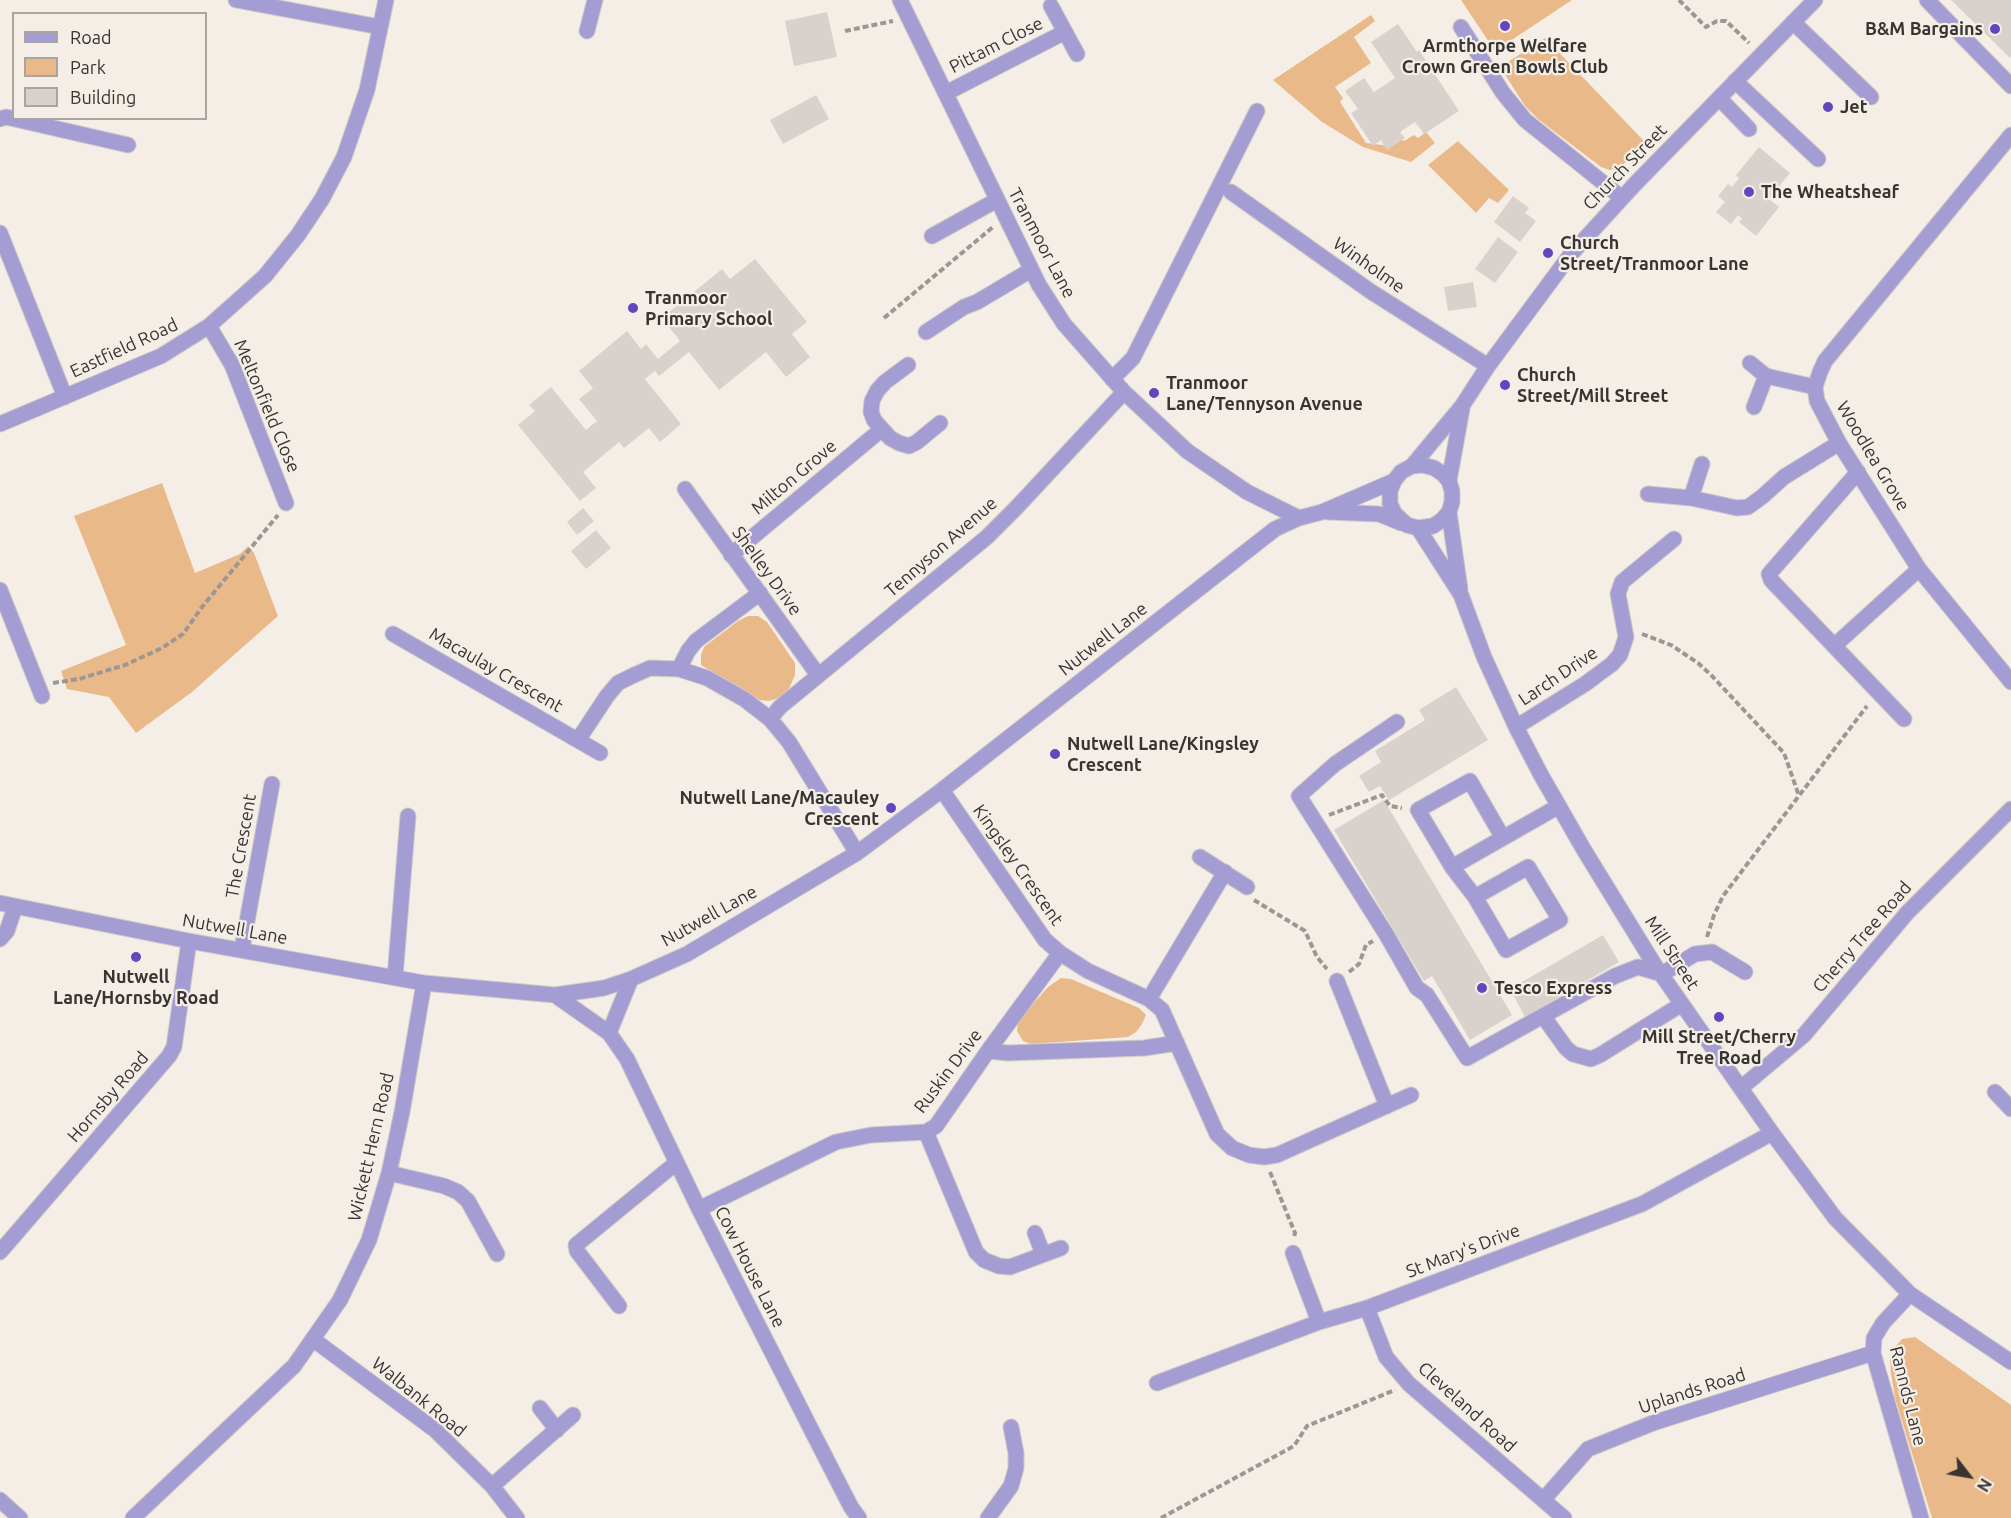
<!DOCTYPE html>
<style>
body{margin:0}
#map{position:relative;width:2011px;height:1518px;overflow:hidden;background:#f5eee7;font-family:Ubuntu,sans-serif}
canvas{display:block}
.legend{position:absolute;left:12px;top:12px;width:195px;height:108px;box-sizing:border-box;background:#f5eee7;border:2px solid #a9a49f;margin:0;padding:8px 10px;list-style:none;font-size:18px;color:#373432}
.legend li{display:flex;align-items:center;gap:12px;height:30px}
.legend b{width:30px;border:2px solid #a9a49f}
.north{position:absolute;left:1939px;top:1446px;width:60px;height:60px;-webkit-text-stroke:4px #f5eee7;paint-order:stroke;rotate:121deg;font-size:16px;font-weight:700;line-height:24px;text-align:center;color:#373432}
.north::after{content:'';display:block;margin:auto;width:21px;height:27px;background:#373432;clip-path:polygon(50% 0,100% 100%,50% 72%,0 100%)}
</style>
<div id="map">
<canvas width="2011" height="1518"></canvas>
<ul class="legend">
<li><b style="height:8px;background:#a49dd4"></b>Road</li>
<li><b style="height:16px;background:#eab98a"></b>Park</li>
<li><b style="height:16px;background:#d9d2cc"></b>Building</li>
</ul>
<div class="north">N</div>
</div>
<script>
const ctx = document.querySelector('canvas').getContext('2d');
ctx.lineJoin = 'round';
function paint(path, color) {
  ctx.fillStyle = color;
  ctx.fill(path, 'evenodd');
}
function poly(rows) {
  const path = new Path2D();
  for (const r of rows) {
    path.moveTo(r[0], r[1]);
    for (let i = 2; i < r.length; i += 2) path.lineTo(r[i], r[i + 1]);
  }
  return path;
}
function strokePath(path, color, width, dash) {
  ctx.strokeStyle = color;
  ctx.lineWidth = width;
  ctx.lineCap = dash ? 'butt' : 'round';
  ctx.setLineDash(dash || []);
  ctx.stroke(path);
}
function write(font, color, halo, rows, align = 'center') {
  ctx.font = font + ' Ubuntu,sans-serif';
  ctx.lineWidth = 4.5;
  ctx.setLineDash([]);
  ctx.textBaseline = 'middle';
  ctx.strokeStyle = halo;
  ctx.fillStyle = color;
  for (const [text, x, y, turn = 0] of rows) {
    ctx.save();
    ctx.translate(x, y);
    ctx.rotate((+turn || 0) * Math.PI / 180);
    ctx.textAlign = isNaN(turn) ? turn : align;
    if (halo) ctx.strokeText(text, 0, 0);
    ctx.fillText(text, 0, 0);
    ctx.restore();
  }
}
paint(poly([
 [1461,0,1572,0,1495,51],
 [1371,15,1375,21,1354,37,1371,63,1335,87,1343,98,1340,102,1366,143,1390,146,1401,139,1404,141,1414,135,1418,138,1426,132,1435,143,1411,162,1363,147,1322,122,1273,80],
 [1545,38,1645,142,1620,168,1609,170,1601,167,1538,119,1525,106,1500,67],
 [1458,141,1509,190,1498,203,1489,198,1476,213,1428,165],
 [162,483,195,573,240,554,248,546,254,553,278,616,192,692,136,733,109,697,67,689,61,671,126,645,74,516],
 [748,616,758,616,767,622,795,663,795,675,788,691,779,698,769,701,760,700,701,665,701,655,704,647,738,621],
 [1061,978,1071,979,1139,1008,1146,1015,1142,1024,1136,1032,1128,1037,1031,1044,1023,1041,1017,1031,1018,1021,1048,987],
 [1915,1337,2011,1405,2011,1518,1932,1518,1895,1398,1891,1374,1890,1357,1896,1346,1902,1339]
]), '#eab98a');
paint(poly([
 [1951,0,2011,0,2011,57,2010,58],
 [827,12,837,57,794,66,785,21],
 [1398,24,1417,52,1419,50,1459,111,1424,134,1415,122,1400,132,1405,138,1387,150,1381,140,1373,146,1351,113,1358,109,1345,91,1364,78,1374,92,1395,78,1371,42],
 [816,95,829,119,783,144,770,120],
 [1759,147,1790,173,1769,199,1779,207,1756,236,1739,222,1742,219,1738,215,1731,224,1716,212,1725,202,1718,196,1728,184,1732,187,1739,178,1736,175],
 [1513,196,1529,208,1525,213,1536,221,1520,242,1494,222],
 [1498,237,1518,252,1495,283,1475,269],
 [755,259,807,322,792,334,810,357,786,377,766,352,719,390,689,352,659,376,655,371,645,379,681,424,660,442,649,428,624,448,619,442,583,472,596,488,580,501,518,425,535,411,529,405,551,387,586,430,597,421,579,399,593,388,579,371,627,331,641,349,646,344,658,359,680,341,662,318,722,269,730,279],
 [1473,282,1477,307,1448,311,1444,287],
 [583,508,594,521,577,535,567,522],
 [596,530,611,548,586,569,571,551],
 [1456,687,1488,740,1389,800,1380,786,1369,792,1359,776,1381,762,1375,751,1425,720,1419,710],
 [1384,800,1512,1015,1470,1040,1432,976,1424,981,1334,830],
 [1603,935,1619,962,1525,1017,1510,989]
]), '#d9d2cc');
const minor = poly([
 [236,0,380,27],
 [900,0,1039,285,1064,324,1124,392,1187,451,1247,492,1299,518],
 [1927,0,2011,86],
 [1051,6,1077,54],
 [1793,22,1871,97],
 [1461,27,1503,93,1525,120,1622,198],
 [587,31,595,0],
 [1735,81,1818,159],
 [946,93,1065,32],
 [1719,98,1749,129],
 [0,119,6,117,128,145],
 [2011,135,1825,361,1820,372,1815,387,1817,401,1839,443,1919,569,2011,682],
 [1231,192,1370,291,1488,366],
 [0,233,65,397],
 [932,236,997,200],
 [209,326,232,365,286,503],
 [926,332,964,307,977,302,1031,270],
 [1750,363,1766,376,1815,387],
 [908,365,885,382,877,391,872,401,871,412,874,420,890,438,899,443,909,446,917,442,940,423],
 [1112,379,1133,358,1257,111],
 [1754,407,1766,376],
 [0,424,161,356,209,326,265,276,298,235,322,199,344,157,367,90,386,0],
 [1412,466,1462,406,1488,366,1571,254,1635,184,1815,0],
 [1858,472,1769,574,1771,580,1904,719],
 [1449,481,1443,474,1434,468,1423,465,1412,466,1401,472,1394,481,1390,491,1390,504,1395,514,1407,525,1418,528,1433,526,1442,520,1449,512,1452,502,1452,491,1449,481,1462,409],
 [685,489,818,675],
 [1648,494,1691,498,1737,508,1748,507,1763,496,1784,477,1839,443],
 [1691,498,1702,464],
 [1328,512,1379,514,1401,523],
 [1449,512,1460,589],
 [1418,528,1461,595,1484,657,1516,727,1541,775,1584,850,1654,964,1772,1133,1835,1218,1910,1294,2011,1362],
 [731,555,882,429],
 [0,590,42,696],
 [393,634,600,753],
 [1834,646,1919,569],
 [679,669,688,651,696,641,760,593],
 [770,719,780,707,987,537,1017,507,1124,392],
 [1397,722,1335,764,1299,796,1386,934,1417,988,1427,995,1467,1058,1615,976,1638,967,1662,974,1695,954,1712,952,1745,972],
 [1516,727,1585,684,1612,664,1620,655,1626,637,1618,594,1622,582,1674,539],
 [578,740,607,696,618,683,632,676,650,668,679,669,707,678,744,699,770,719,789,742,857,853],
 [942,790,1045,940,1060,953,1088,971,1149,999,1162,1010,1217,1134,1232,1148,1249,1155,1264,1157,1277,1155,1411,1095],
 [1200,857,1247,887],
 [1452,867,1418,810,1470,781,1503,838],
 [1475,897,1528,867,1560,920,1506,950,1475,897,1452,867,1559,806],
 [0,903,189,941,424,983,555,995,604,988,631,979,687,954,857,853,942,790,1275,529,1299,518,1322,512,1394,481],
 [0,939,7,931,15,907],
 [242,949,272,784],
 [395,977,408,816],
 [1337,981,1387,1106],
 [555,995,609,1033,627,1059,699,1209,814,1435,851,1507,859,1518],
 [1149,999,1225,872],
 [1543,1016,1566,1048,1573,1054,1591,1059,1600,1055,1682,1004],
 [609,1033,631,979],
 [988,1051,1008,1053,1144,1048,1177,1043],
 [1741,1088,1804,1035,1907,913,2011,809],
 [1995,1092,2011,1109],
 [926,1132,976,1252,984,1260,999,1266,1010,1267,1061,1248],
 [389,1173,444,1186,458,1192,468,1201,497,1254],
 [699,1209,836,1142,871,1135,926,1132,936,1126,988,1051,1060,953],
 [1035,1233,1043,1254],
 [0,1252,169,1056,174,1047,189,941],
 [1293,1253,1319,1322],
 [1910,1294,1883,1323,1874,1338,1873,1353,1921,1518],
 [619,1306,577,1251,576,1245,676,1163],
 [1367,1308,1386,1357,1409,1384,1564,1518],
 [314,1340,435,1430,492,1486,517,1518],
 [1157,1383,1319,1322,1367,1308,1642,1204,1772,1133],
 [540,1408,557,1430],
 [492,1486,573,1415],
 [0,1500,20,1518],
 [1543,1500,1588,1449,1653,1423,1873,1353],
 [133,1518,294,1366,340,1300,369,1240,389,1173,402,1112,424,983],
 [988,1518,1011,1486,1016,1468,1016,1453,1011,1427]
]);
strokePath(minor, '#cfc9c3', 17);
strokePath(poly([
 [1679,0,1706,27,1717,21,1726,21,1749,43],
 [845,31,893,21],
 [884,318,993,227],
 [1642,634,1671,645,1698,663,1712,676,1784,753,1799,796],
 [53,683,79,679,125,665,162,648,183,634,202,607,278,515],
 [1329,815,1382,795,1390,806,1402,808],
 [1254,900,1305,931,1317,957,1327,969],
 [1707,937,1714,915,1723,896,1867,706],
 [1349,972,1359,964,1366,945,1373,941],
 [1270,1172,1295,1233,1294,1237],
 [1161,1518,1294,1446,1307,1426,1395,1390]
]), '#9c9792', 4, [6, 3]);
strokePath(minor, '#a49dd4', 15);
for (const [x, y, r, color] of [
 [1505,26,6,"#6445bd"],
 [1995,29,6,"#6445bd"],
 [1828,107,6,"#6445bd"],
 [1749,192,6,"#6445bd"],
 [1548,253,6,"#6445bd"],
 [633,308,6,"#6445bd"],
 [1505,385,6,"#6445bd"],
 [1154,393,6,"#6445bd"],
 [1055,754,6,"#6445bd"],
 [891,808,6,"#6445bd"],
 [136,957,6,"#6445bd"],
 [1482,988,6,"#6445bd"],
 [1719,1017,6,"#6445bd"]
]) {
  const dot = new Path2D();
  dot.arc(x, y, r, 0, 2 * Math.PI);
  ctx.fillStyle = color;
  ctx.fill(dot);
  strokePath(dot, '#f5eee7', 2);
}
write('bold 18px', '#373432', '#f5eee7', [
 ["B&M Bargains",1983,29,"right"],
 ["Armthorpe Welfare",1505,46,"center"],
 ["Crown Green Bowls Club",1505,67,"center"],
 ["Jet",1840,107],
 ["The Wheatsheaf",1761,192],
 ["Church",1560,243],
 ["Street/Tranmoor Lane",1560,264],
 ["Tranmoor",645,298],
 ["Primary School",645,319],
 ["Church",1517,375],
 ["Street/Mill Street",1517,396],
 ["Tranmoor",1166,383],
 ["Lane/Tennyson Avenue",1166,404],
 ["Nutwell Lane/Kingsley",1067,744],
 ["Crescent",1067,765],
 ["Nutwell Lane/Macauley",879,798,"right"],
 ["Crescent",879,819,"right"],
 ["Nutwell",136,977,"center"],
 ["Lane/Hornsby Road",136,998,"center"],
 ["Tesco Express",1494,988],
 ["Mill Street/Cherry",1719,1037,"center"],
 ["Tree Road",1719,1058,"center"]
], 'left');
write('18px', '#373432', '#f5eee7', [
 ["Pittam Close",996,45,-27],
 ["Church Street",1625,167,-46],
 ["Tranmoor Lane",1042,243,62],
 ["Winholme",1369,265,35],
 ["Eastfield Road",124,348,-25],
 ["Meltonfield Close",267,406,67],
 ["Woodlea Grove",1873,456,59],
 ["Milton Grove",794,477,-40],
 ["Tennyson Avenue",941,547,-41],
 ["Shelley Drive",767,571,54],
 ["Nutwell Lane",1103,639,-38],
 ["Macaulay Crescent",496,670,30],
 ["Larch Drive",1558,676,-34],
 ["The Crescent",241,846,-80],
 ["Kingsley Crescent",1018,865,55],
 ["Nutwell Lane",709,916,-29],
 ["Nutwell Lane",235,929,10],
 ["Cherry Tree Road",1862,937,-49],
 ["Mill Street",1672,953,57],
 ["Ruskin Drive",948,1071,-53],
 ["Hornsby Road",108,1097,-49],
 ["Wickett Hern Road",371,1147,-77],
 ["St Mary's Drive",1463,1251,-21],
 ["Cow House Lane",750,1267,63],
 ["Uplands Road",1692,1391,-18],
 ["Rannds Lane",1908,1396,76],
 ["Walbank Road",419,1397,39],
 ["Cleveland Road",1467,1407,42]
]);
</script>
